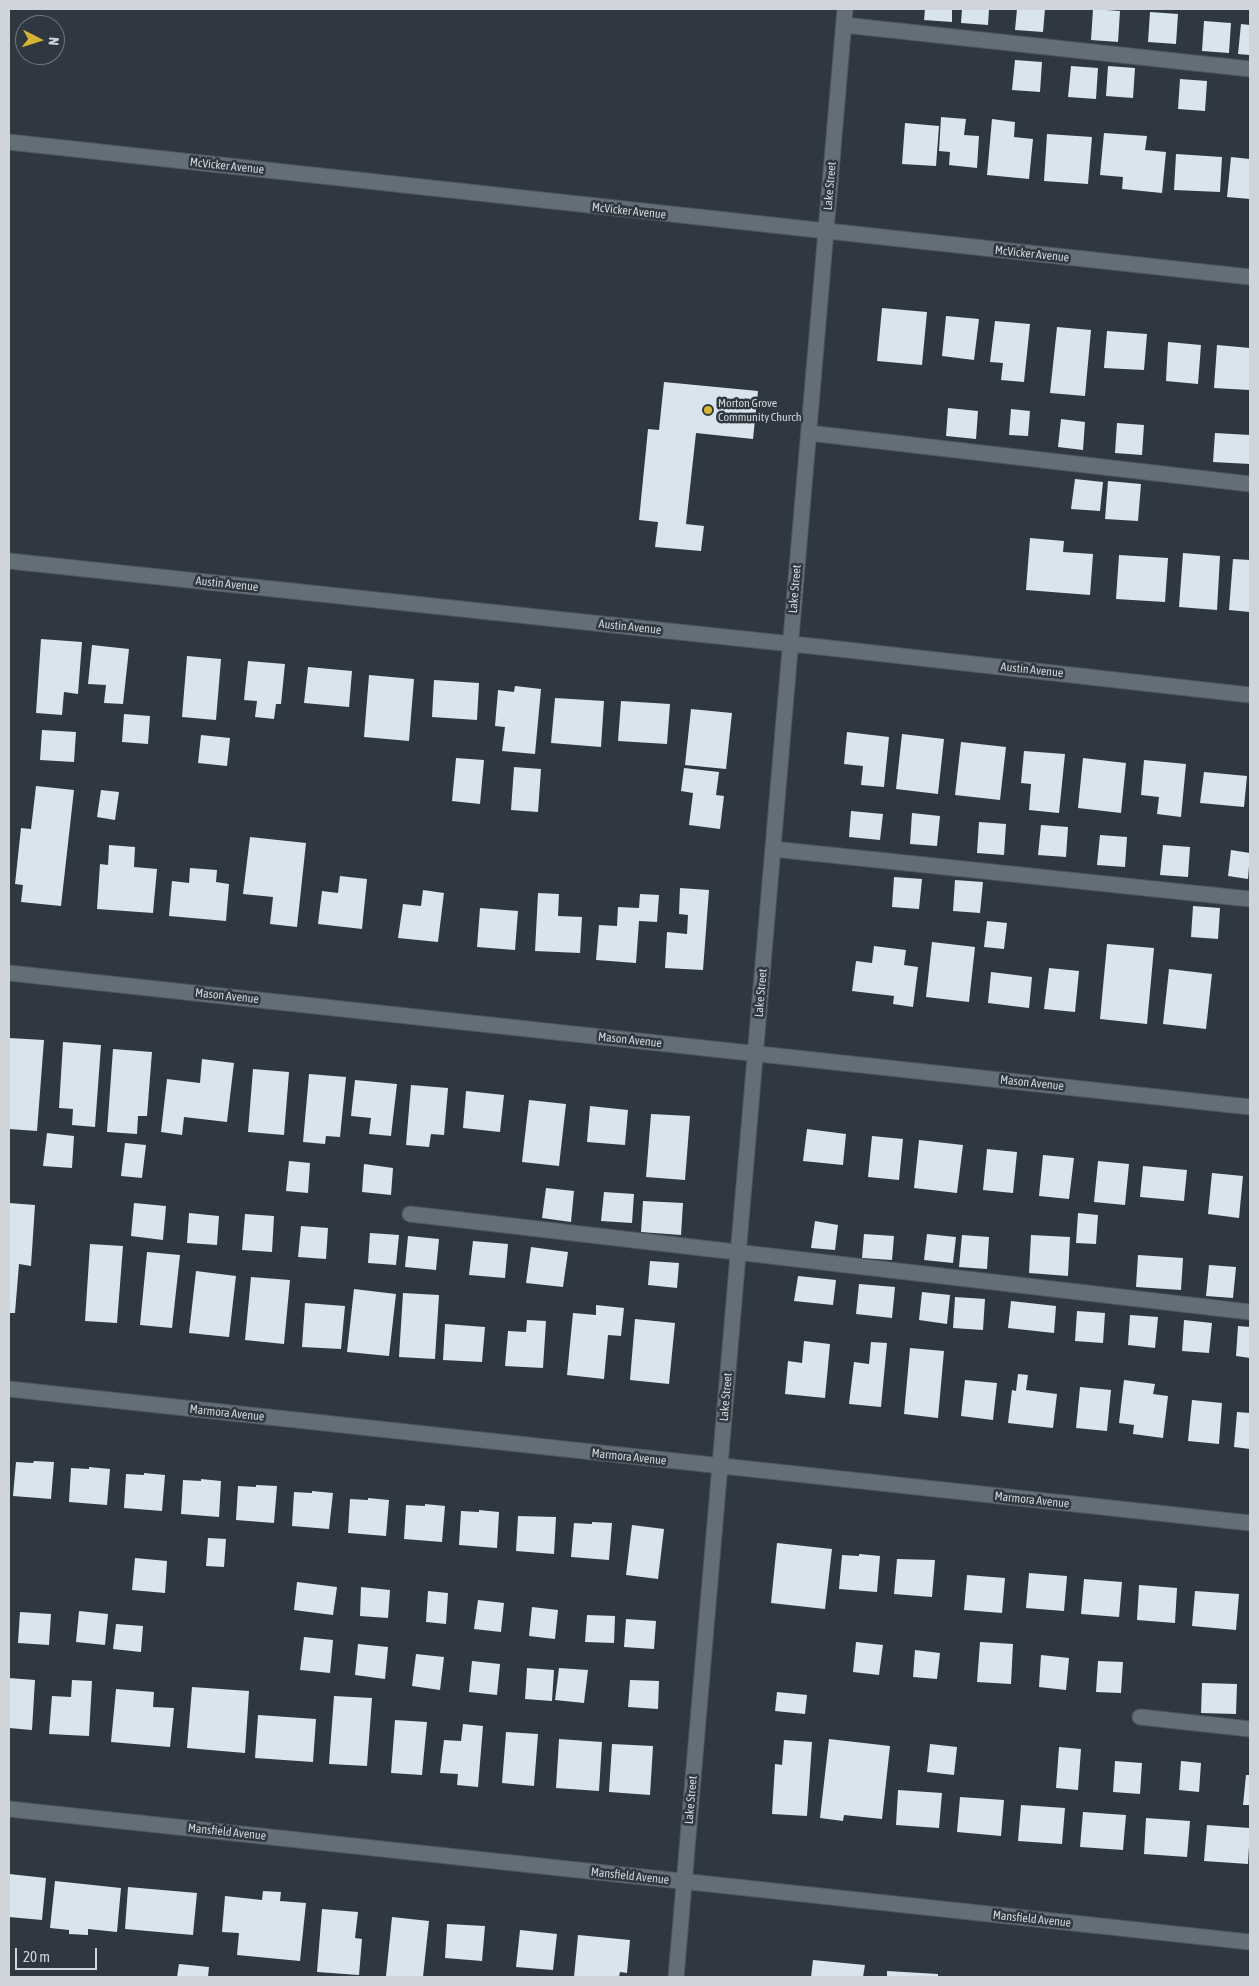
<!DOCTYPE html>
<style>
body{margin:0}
#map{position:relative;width:1259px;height:1986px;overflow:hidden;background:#2f3840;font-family:"Asap Condensed",sans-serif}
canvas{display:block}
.frame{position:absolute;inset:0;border:10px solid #cfd5da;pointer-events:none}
.north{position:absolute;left:15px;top:15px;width:50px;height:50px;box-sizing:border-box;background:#2f3840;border:1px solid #6f777e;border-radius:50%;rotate:95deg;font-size:14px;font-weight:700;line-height:20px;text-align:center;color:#cfd5da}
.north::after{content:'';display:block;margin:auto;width:18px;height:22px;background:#d6b534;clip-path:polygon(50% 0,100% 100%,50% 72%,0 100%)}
.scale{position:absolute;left:15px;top:1948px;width:82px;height:22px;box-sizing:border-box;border:2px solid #cfd5da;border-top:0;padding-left:6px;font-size:15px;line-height:18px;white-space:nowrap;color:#cfd5da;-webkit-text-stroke:4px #2f3840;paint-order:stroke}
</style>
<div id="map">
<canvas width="1259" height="1986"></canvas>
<div class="frame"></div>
<div class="north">N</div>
<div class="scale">20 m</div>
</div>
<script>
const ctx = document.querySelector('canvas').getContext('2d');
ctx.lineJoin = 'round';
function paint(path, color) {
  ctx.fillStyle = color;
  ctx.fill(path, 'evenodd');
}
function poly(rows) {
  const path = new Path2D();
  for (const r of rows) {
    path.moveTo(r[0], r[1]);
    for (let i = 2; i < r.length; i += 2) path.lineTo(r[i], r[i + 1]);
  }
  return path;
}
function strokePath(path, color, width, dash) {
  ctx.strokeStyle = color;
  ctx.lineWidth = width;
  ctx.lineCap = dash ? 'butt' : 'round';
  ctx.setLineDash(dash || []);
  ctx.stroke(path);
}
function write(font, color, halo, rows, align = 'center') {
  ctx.font = font + ' "Asap Condensed",sans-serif';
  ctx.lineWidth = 5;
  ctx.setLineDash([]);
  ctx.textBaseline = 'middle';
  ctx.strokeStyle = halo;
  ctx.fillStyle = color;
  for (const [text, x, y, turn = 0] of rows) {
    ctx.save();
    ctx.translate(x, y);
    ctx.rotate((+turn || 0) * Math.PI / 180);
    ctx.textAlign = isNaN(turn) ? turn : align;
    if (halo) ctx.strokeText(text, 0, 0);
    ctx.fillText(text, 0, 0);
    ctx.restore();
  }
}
paint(poly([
 [925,9,952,9,952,22,924,20],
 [962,9,989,9,988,25,961,23],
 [1017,9,1045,9,1043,32,1015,30],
 [1093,9,1120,11,1118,42,1091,40],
 [1150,12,1178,14,1176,44,1148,42],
 [1204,21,1231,23,1229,53,1202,51],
 [1241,24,1250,25,1250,55,1238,54],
 [1015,60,1042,62,1040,92,1012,90],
 [1071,66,1098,68,1096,99,1068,97],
 [1108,66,1135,68,1133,98,1106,96],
 [1180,79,1207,81,1205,111,1178,109],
 [941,117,966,119,964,135,979,136,977,168,949,165,950,152,939,151],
 [992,119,1015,122,1014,137,1033,139,1029,179,987,175],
 [905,123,939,126,936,166,902,164],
 [1104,133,1147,136,1145,150,1166,152,1162,193,1122,189,1123,177,1100,175],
 [1047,134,1092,137,1088,184,1044,181],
 [1176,154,1222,157,1220,192,1174,190],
 [1231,157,1250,159,1250,199,1227,197],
 [882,308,927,312,922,365,877,361],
 [946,316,979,319,974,360,942,356],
 [995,321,1030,324,1024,382,1001,380,1003,363,990,362],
 [1057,327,1091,330,1085,396,1050,393],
 [1107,331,1147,334,1144,370,1104,368],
 [1168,342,1201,345,1198,384,1166,381],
 [1217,345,1250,348,1249,390,1214,388],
 [664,382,758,391,753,439,696,433,686,524,704,526,701,551,655,547,658,522,639,520,648,429,659,430],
 [948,408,978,411,976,439,946,436],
 [1011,409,1030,411,1028,436,1009,435],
 [1061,419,1085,422,1083,450,1058,447],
 [1117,423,1144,425,1142,455,1115,453],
 [1215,433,1250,435,1250,464,1213,462],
 [1075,479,1103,482,1100,511,1071,509],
 [1108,481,1141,484,1138,521,1105,519],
 [1030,538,1064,541,1063,552,1093,554,1090,595,1026,590],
 [1183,553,1220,556,1217,610,1179,607],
 [1119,555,1168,558,1165,602,1116,599],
 [1233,559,1250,560,1250,612,1229,610],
 [41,639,82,642,78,694,64,692,62,715,36,713],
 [92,645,129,649,123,704,104,703,106,685,88,684],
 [187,656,221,659,216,720,182,717],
 [248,661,285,664,281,704,276,704,274,719,255,717,257,701,244,700],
 [308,667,352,671,349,707,304,703],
 [369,675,414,679,409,741,364,737],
 [434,680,479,683,477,720,432,717],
 [515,686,541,689,535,754,502,751,505,727,495,726,498,690,514,692],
 [555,698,604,701,601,747,551,743],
 [621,701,670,704,667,744,618,741],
 [691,709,732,713,726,769,685,765],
 [124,714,150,716,148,744,122,742],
 [42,730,76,732,74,762,40,760],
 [847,732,889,737,884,787,861,785,863,766,844,764],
 [902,734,944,739,938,794,896,789],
 [201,735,230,738,227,766,198,763],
 [961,742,1006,747,1000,800,955,795],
 [1024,751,1065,754,1059,813,1029,810,1031,784,1021,783],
 [456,758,484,760,480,804,452,801],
 [1083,758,1126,763,1121,813,1078,808],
 [1144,760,1186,764,1181,817,1157,814,1159,797,1141,795],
 [514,767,541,769,538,812,511,810],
 [684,768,719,772,716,795,724,796,720,829,689,825,693,793,681,791],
 [1204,772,1247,776,1244,807,1200,803],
 [36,786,74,790,61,906,21,902,23,885,15,884,21,828,31,829],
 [101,790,119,792,115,820,97,817],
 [851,811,883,814,880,840,849,837],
 [912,813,940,816,937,846,910,844],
 [979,822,1006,824,1004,855,977,853],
 [1041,825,1068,827,1066,857,1038,855],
 [1100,835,1127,837,1125,867,1097,865],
 [250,837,306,843,297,927,270,924,273,897,243,894],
 [109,845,135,847,134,867,157,869,153,913,97,909,100,864,108,865],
 [1163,845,1190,847,1188,877,1160,875],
 [1231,850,1250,853,1248,879,1228,876],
 [190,868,217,870,216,882,229,884,226,921,169,916,172,881,189,883],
 [340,876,367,879,362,929,318,924,322,891,338,893],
 [894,877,922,879,919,909,892,907],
 [955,880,983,882,980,913,953,911],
 [680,888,709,890,703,970,665,968,667,932,687,934,688,915,679,914],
 [423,890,444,893,438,942,398,938,403,904,421,906],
 [538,893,559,894,558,916,582,917,580,953,535,951],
 [640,894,659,895,657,922,639,921,636,963,596,960,599,925,617,926,618,907,639,908],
 [1193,906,1220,908,1218,939,1191,937],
 [480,908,518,911,515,950,477,947],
 [987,921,1007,923,1004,949,984,947],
 [932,942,975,947,969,1002,926,997],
 [1107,944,1154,948,1147,1024,1100,1019],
 [874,946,906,950,904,965,918,967,913,1007,893,1004,894,996,852,991,856,961,872,963],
 [1049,968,1079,971,1075,1012,1044,1009],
 [1169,969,1212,974,1206,1029,1163,1024],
 [991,972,1032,977,1029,1008,988,1003],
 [9,1038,44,1040,37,1131,9,1129],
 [63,1042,101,1045,95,1127,72,1125,73,1109,59,1108],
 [113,1049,152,1052,147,1116,138,1116,137,1134,107,1132],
 [202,1059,234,1063,227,1122,184,1117,182,1135,161,1132,167,1079,200,1083],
 [253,1069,289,1072,284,1135,248,1132],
 [309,1074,346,1077,340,1137,326,1136,325,1144,303,1142],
 [355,1080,397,1084,391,1136,369,1134,371,1118,351,1116],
 [411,1085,448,1088,444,1135,431,1134,429,1147,406,1145],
 [466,1091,504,1095,500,1132,463,1128],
 [529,1100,566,1104,559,1166,522,1162],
 [590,1106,628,1110,625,1145,587,1142],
 [651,1114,690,1116,685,1180,646,1177],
 [807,1129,846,1134,843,1165,803,1161],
 [47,1133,74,1136,72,1168,43,1166],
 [872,1136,903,1139,899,1180,868,1177],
 [919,1140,963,1145,957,1193,914,1188],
 [125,1143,146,1145,142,1178,121,1176],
 [987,1149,1017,1152,1013,1193,983,1190],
 [1043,1155,1074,1158,1069,1199,1039,1196],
 [289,1161,310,1163,308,1193,286,1191],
 [1098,1161,1129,1164,1125,1205,1094,1202],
 [364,1164,393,1168,391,1195,362,1192],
 [1143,1166,1187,1170,1184,1201,1140,1197],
 [1212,1173,1243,1176,1239,1218,1208,1214],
 [546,1188,574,1191,571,1222,542,1218],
 [604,1192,634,1194,632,1223,601,1221],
 [643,1201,683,1203,681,1235,641,1232],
 [9,1203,35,1205,31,1266,19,1264,15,1313,9,1313],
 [134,1203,166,1206,163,1240,131,1236],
 [189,1213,219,1216,217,1245,187,1243],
 [1078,1213,1098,1215,1096,1244,1076,1243],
 [245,1214,274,1216,272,1252,242,1250],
 [815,1221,838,1225,835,1250,811,1248],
 [301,1226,328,1228,326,1259,298,1257],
 [370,1233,399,1235,396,1265,368,1263],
 [864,1234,894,1236,892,1260,862,1258],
 [927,1234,956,1237,953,1263,924,1260],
 [962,1235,989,1237,987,1269,959,1267],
 [1031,1235,1070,1237,1068,1276,1029,1273],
 [408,1236,439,1239,436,1270,405,1267],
 [473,1241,508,1244,505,1278,469,1275],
 [90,1244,123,1246,117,1323,85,1321],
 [531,1247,568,1252,563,1287,526,1283],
 [147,1252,180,1255,172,1328,140,1325],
 [1138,1255,1183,1258,1181,1290,1136,1287],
 [650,1261,679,1263,677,1288,648,1285],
 [1209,1265,1236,1267,1233,1298,1206,1296],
 [196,1271,236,1276,229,1337,189,1333],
 [798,1276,836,1280,833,1305,794,1301],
 [251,1277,290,1280,284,1344,245,1340],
 [859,1284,895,1287,892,1318,856,1314],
 [354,1289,396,1294,389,1356,347,1352],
 [922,1292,950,1295,947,1324,919,1320],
 [403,1293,439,1295,435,1359,399,1357],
 [955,1297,985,1299,983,1330,953,1328],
 [1011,1301,1056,1306,1054,1333,1008,1328],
 [305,1303,345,1306,341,1349,302,1347],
 [596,1305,624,1308,621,1336,608,1335,604,1379,567,1375,573,1313,596,1315],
 [1077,1311,1105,1313,1103,1343,1075,1341],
 [1130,1315,1158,1317,1155,1348,1128,1345],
 [635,1319,675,1323,669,1384,630,1380],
 [527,1320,546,1321,543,1368,505,1366,508,1331,526,1332],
 [1184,1320,1212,1323,1209,1353,1182,1351],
 [445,1324,485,1327,482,1362,443,1360],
 [1238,1326,1250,1327,1250,1358,1236,1356],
 [804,1341,830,1344,825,1398,785,1394,788,1361,802,1363],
 [871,1342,887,1343,881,1407,849,1404,854,1362,869,1364],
 [910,1348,944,1351,938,1418,904,1414],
 [1018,1374,1028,1375,1026,1390,1057,1394,1053,1428,1008,1423,1012,1390,1016,1391],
 [965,1380,997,1383,993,1420,961,1416],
 [1124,1380,1155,1384,1153,1394,1168,1396,1163,1438,1133,1434,1134,1425,1119,1423],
 [1080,1387,1111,1390,1107,1431,1076,1428],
 [1192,1400,1222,1403,1219,1444,1188,1441],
 [1237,1412,1250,1413,1250,1449,1234,1447],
 [34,1461,54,1462,51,1499,13,1496,16,1462,33,1463],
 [89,1467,110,1469,107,1505,69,1502,71,1468,89,1469],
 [144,1473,165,1475,162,1511,124,1508,126,1474,144,1475],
 [201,1479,221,1481,219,1517,181,1514,183,1480,201,1481],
 [256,1485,277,1486,274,1523,236,1520,238,1486,256,1487],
 [312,1491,333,1493,329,1529,292,1526,294,1492,312,1493],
 [368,1498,389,1500,386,1536,348,1533,350,1499,368,1500],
 [425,1504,445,1506,442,1542,404,1539,406,1505,425,1506],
 [479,1510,499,1512,497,1548,459,1545,461,1511,479,1512],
 [518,1516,556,1517,554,1554,516,1551],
 [592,1522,612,1523,609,1560,571,1557,574,1523,592,1524],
 [632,1525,664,1529,658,1579,626,1575],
 [208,1538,226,1539,224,1567,206,1566],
 [777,1543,832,1549,825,1609,771,1603],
 [859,1554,880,1556,877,1592,839,1589,842,1555,859,1556],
 [135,1558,167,1561,165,1593,132,1590],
 [897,1559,935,1560,932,1597,894,1594],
 [1029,1573,1067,1576,1064,1611,1026,1608],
 [967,1575,1005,1578,1002,1613,964,1610],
 [1084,1579,1122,1582,1119,1617,1081,1614],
 [297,1582,337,1587,333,1615,294,1610],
 [1139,1585,1177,1588,1175,1623,1137,1620],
 [361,1587,390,1590,388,1618,360,1616],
 [428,1591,448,1593,446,1624,426,1622],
 [1195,1591,1239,1594,1236,1630,1192,1626],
 [478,1600,504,1603,501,1632,474,1629],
 [532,1607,558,1610,555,1639,529,1636],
 [79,1611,108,1614,105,1645,76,1642],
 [20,1612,51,1614,49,1645,18,1643],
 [587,1615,615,1616,614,1643,585,1642],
 [626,1619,656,1621,654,1649,624,1647],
 [116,1624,143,1626,141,1652,113,1649],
 [304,1637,333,1640,330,1673,300,1670],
 [856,1642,883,1645,879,1675,853,1672],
 [980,1642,1013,1644,1011,1684,977,1682],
 [358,1644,388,1647,385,1679,355,1675],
 [915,1650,940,1653,937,1679,913,1677],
 [416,1654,444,1657,440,1690,412,1686],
 [1041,1655,1069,1658,1066,1690,1039,1687],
 [472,1661,500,1664,497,1695,469,1692],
 [1098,1661,1123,1662,1121,1693,1096,1692],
 [527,1668,554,1670,552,1701,525,1699],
 [559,1668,588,1670,584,1703,555,1700],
 [9,1678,35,1680,32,1730,9,1728],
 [72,1680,92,1681,89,1736,49,1734,52,1696,71,1697],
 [630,1680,659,1681,658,1709,628,1707],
 [1202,1683,1237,1684,1236,1714,1201,1713],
 [192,1687,249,1691,245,1753,187,1748],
 [116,1689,154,1692,153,1707,174,1708,170,1747,111,1742],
 [777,1692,807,1695,805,1714,775,1711],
 [334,1696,372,1698,367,1766,329,1764],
 [258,1715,316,1719,313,1762,255,1758],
 [395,1720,427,1722,422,1775,391,1773],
 [463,1724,483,1726,478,1787,457,1785,458,1774,440,1773,444,1740,461,1741],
 [506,1732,538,1734,534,1786,502,1783],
 [559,1739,602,1742,599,1791,556,1788],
 [829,1739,890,1746,882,1819,844,1815,843,1821,820,1818],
 [784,1740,812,1742,807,1816,772,1814,775,1764,782,1765],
 [612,1744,653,1746,650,1795,609,1792],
 [930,1744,957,1747,954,1775,927,1772],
 [1059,1747,1081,1749,1078,1790,1056,1788],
 [1115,1761,1142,1763,1140,1794,1113,1792],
 [1181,1761,1201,1763,1199,1792,1179,1790],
 [1246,1775,1250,1775,1250,1805,1243,1805],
 [898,1790,942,1793,939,1828,896,1825],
 [960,1797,1004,1800,1001,1836,957,1832],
 [1021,1805,1065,1808,1062,1844,1018,1841],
 [1083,1812,1126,1815,1123,1850,1080,1847],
 [1146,1818,1190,1821,1187,1857,1144,1854],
 [1207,1825,1250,1828,1248,1864,1204,1861],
 [9,1874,46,1878,42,1920,9,1917],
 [55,1881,121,1888,117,1932,88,1929,88,1935,69,1934,69,1930,50,1928],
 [128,1887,197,1893,193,1935,125,1929],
 [263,1891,281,1892,280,1901,306,1903,300,1961,237,1955,239,1933,222,1932,225,1896,262,1900],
 [322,1909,358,1912,355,1938,362,1939,359,1975,317,1972],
 [392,1917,429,1921,423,1977,386,1976],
 [447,1924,485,1926,482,1961,445,1958],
 [520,1930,557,1934,553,1970,516,1967],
 [578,1935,630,1940,627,1973,620,1972,619,1977,574,1977],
 [813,1960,865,1965,863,1977,811,1977],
 [179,1964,209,1967,208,1977,177,1977],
 [887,1971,938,1974,938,1977,887,1977]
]), '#d8e4ee');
const minor = poly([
 [844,25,1250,69],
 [9,142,1250,277],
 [809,433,1250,484],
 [9,561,839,649,1250,695],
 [773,849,1250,899],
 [9,973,1250,1107],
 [410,1214,1250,1312],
 [9,1389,1250,1523],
 [1140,1717,1250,1729],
 [9,1809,1250,1942],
 [676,1977,845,9]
]);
strokePath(minor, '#4e565d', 17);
strokePath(minor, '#636e77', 15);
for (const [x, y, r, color] of [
 [708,410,5,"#d6b534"]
]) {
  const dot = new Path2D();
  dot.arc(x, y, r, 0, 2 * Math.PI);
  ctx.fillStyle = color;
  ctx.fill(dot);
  strokePath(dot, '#2f3840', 2);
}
write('12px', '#cfd5da', '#2f3840', [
 ["McVicker Avenue",227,166,6],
 ["Lake Street",830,186,-85],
 ["McVicker Avenue",629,211,6],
 ["McVicker Avenue",1032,254,6],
 ["Austin Avenue",227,584,6],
 ["Lake Street",795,589,-85],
 ["Austin Avenue",630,627,6],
 ["Austin Avenue",1032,670,6],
 ["Lake Street",761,993,-85],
 ["Mason Avenue",227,996,6],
 ["Mason Avenue",630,1040,6],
 ["Mason Avenue",1032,1083,6],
 ["Lake Street",726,1397,-85],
 ["Marmora Avenue",227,1413,6],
 ["Marmora Avenue",629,1457,6],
 ["Marmora Avenue",1032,1500,6],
 ["Lake Street",691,1800,-85],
 ["Mansfield Avenue",227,1832,6],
 ["Mansfield Avenue",630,1876,6],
 ["Mansfield Avenue",1032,1919,6]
]);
write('12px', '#cfd5da', '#2f3840', [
 ["Morton Grove",718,403],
 ["Community Church",718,417]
], 'left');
</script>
